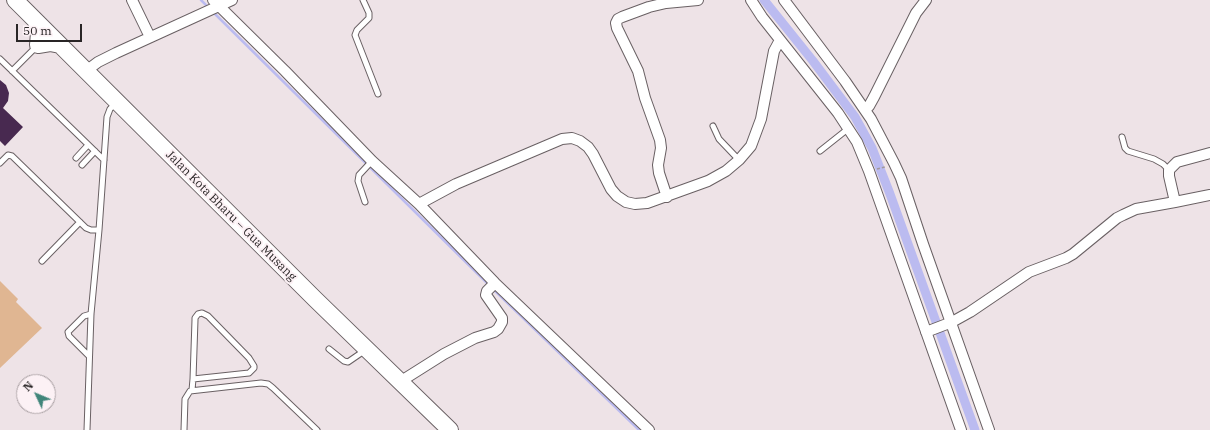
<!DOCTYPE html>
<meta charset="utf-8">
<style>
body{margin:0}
#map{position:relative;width:1210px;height:430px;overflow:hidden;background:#eee3e7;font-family:"IBM Plex Serif",serif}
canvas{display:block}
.north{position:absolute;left:16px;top:374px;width:40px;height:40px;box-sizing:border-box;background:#fcf1f5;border:1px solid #a89fa2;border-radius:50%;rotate:314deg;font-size:11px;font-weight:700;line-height:16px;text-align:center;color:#292526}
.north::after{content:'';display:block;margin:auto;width:14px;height:18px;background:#40857a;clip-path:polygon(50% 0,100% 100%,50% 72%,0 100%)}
.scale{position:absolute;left:16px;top:24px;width:66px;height:18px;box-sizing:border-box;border:2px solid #292526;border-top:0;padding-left:5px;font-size:12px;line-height:14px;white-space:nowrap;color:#292526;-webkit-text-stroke:3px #fcf1f5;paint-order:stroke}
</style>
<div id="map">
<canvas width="1210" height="430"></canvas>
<div class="north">N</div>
<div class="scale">50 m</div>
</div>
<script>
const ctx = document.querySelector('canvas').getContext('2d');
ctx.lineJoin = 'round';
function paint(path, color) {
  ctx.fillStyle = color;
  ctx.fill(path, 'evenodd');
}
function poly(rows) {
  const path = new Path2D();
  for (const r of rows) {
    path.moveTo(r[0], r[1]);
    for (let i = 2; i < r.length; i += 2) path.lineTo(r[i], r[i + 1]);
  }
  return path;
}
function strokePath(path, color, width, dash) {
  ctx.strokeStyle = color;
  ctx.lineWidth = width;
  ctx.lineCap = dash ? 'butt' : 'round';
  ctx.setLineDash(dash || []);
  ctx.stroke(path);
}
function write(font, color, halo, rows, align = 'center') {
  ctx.font = font + ' "IBM Plex Serif",serif';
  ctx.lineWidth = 4;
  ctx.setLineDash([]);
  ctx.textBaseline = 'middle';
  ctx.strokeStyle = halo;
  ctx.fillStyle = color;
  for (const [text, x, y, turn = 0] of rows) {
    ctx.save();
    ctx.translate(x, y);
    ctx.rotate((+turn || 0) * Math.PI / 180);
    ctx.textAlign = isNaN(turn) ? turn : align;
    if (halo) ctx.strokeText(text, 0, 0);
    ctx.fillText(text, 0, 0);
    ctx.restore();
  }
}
paint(poly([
 [0,281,18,299,16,302,42,328,0,368]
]), '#e0b692');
strokePath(poly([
 [201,0,209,8],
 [213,12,489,285],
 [493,289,639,430]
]), '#bbbbf0', 2.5);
strokePath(poly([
 [764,0,813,61,855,117,872,148,890,194,975,430]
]), '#bbbbf0', 9);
paint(poly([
 [0,80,6,85,9,93,8,101,3,108,23,127,5,146,0,141]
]), '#482950');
const lane = poly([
 [363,0,369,13,369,18,357,30,355,35,378,94],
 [0,59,104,160],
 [12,71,37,46],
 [713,126,719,139,739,160],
 [1122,137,1125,148,1128,151,1154,159,1163,164,1169,170],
 [820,151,849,128],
 [76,158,88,145],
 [0,163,8,155,12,156,86,228,91,230,99,230],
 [82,165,95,151],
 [365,202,358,181,359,175,372,161],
 [42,261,80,222],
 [329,349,344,361,348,362,364,351],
 [89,356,69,336,68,332,84,316,91,314],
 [192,390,193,379,195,320,195,318,198,314,202,313,208,316,249,358,254,366,254,368,249,373,193,379],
 [87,430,91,314,99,230,107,117,110,109,116,103],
 [184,430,185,399,190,391,261,383,268,384,273,388,317,430]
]);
const street = poly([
 [132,0,150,37],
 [213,0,285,71,372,161,419,204,495,283,649,430],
 [751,0,762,17,838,113,857,142,869,171,961,430],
 [784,0,845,81,871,119,894,163,901,178,923,244,989,430],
 [86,71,98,62,116,53,232,0],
 [865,110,869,106,874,97,916,13,926,0],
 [667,197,659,173,658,165,661,148,660,140,645,98,638,71,617,28,616,23,618,19,622,17,649,7,666,3,698,0],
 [1175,202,1210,195],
 [419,204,456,184,562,139,572,138,580,141,588,147,593,154,611,189,617,196,626,202,635,204,647,203,708,181,726,171,739,160,751,146,761,119,774,51,780,40],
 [926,332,952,322,970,312,1029,272,1066,258,1073,254,1117,218,1123,215,1136,209,1175,202,1169,176,1169,170,1177,162,1210,153],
 [401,382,406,378,444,354,475,338,494,332,498,329,502,322,502,318,486,295,487,291,495,283]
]);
const primary = poly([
 [15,0,315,299,450,430],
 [36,21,39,33,38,45,50,43,60,45]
]);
strokePath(lane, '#696063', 7);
strokePath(street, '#696063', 12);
strokePath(primary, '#696063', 18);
strokePath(poly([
 [877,169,885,167]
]), '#a1999b', 1.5, [3, 2]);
strokePath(lane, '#fff', 5);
strokePath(street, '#fff', 10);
strokePath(primary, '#fff', 16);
write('12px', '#292526', '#fcf1f5', [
 ["Jalan Kota Bharu – Gua Musang",231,216,45]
]);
</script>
